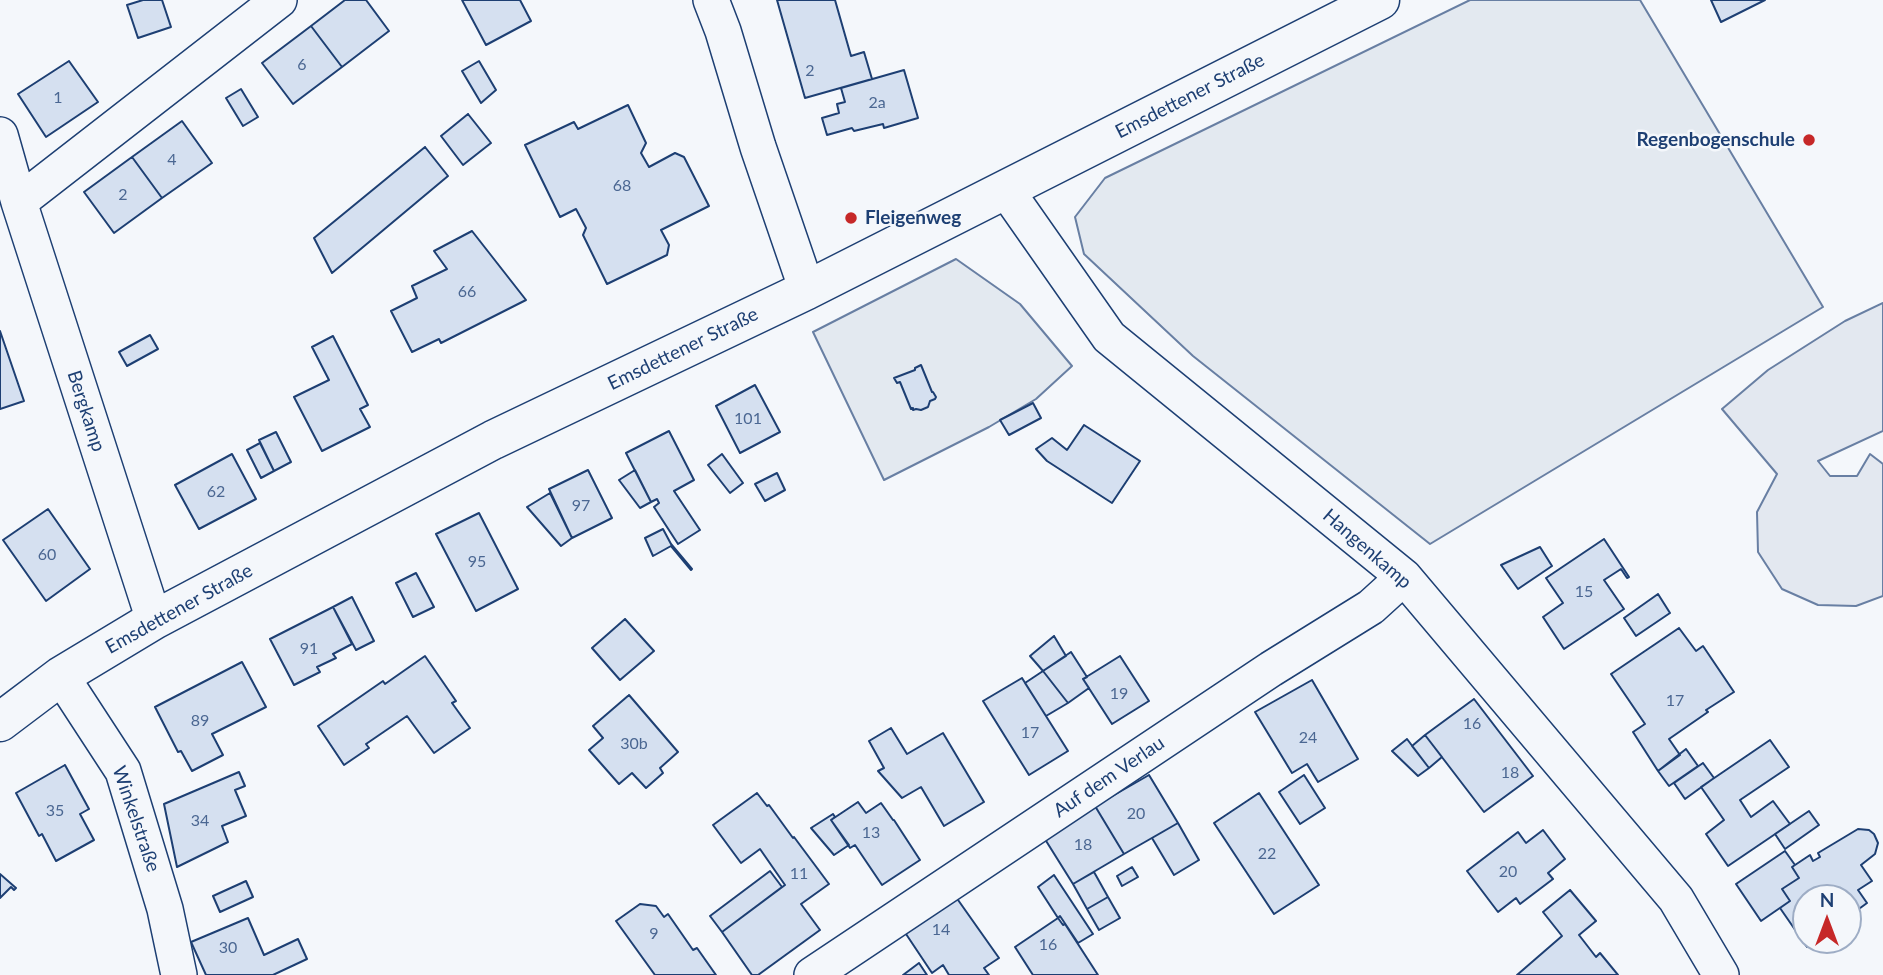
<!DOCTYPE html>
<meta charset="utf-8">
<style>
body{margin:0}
#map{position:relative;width:1883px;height:975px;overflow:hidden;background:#f4f7fb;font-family:Lato,sans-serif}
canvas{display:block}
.north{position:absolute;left:1792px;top:884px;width:70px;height:70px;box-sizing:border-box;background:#f4f7fb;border:2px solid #9eadc5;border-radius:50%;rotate:0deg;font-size:19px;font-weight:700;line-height:28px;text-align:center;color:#1d3f73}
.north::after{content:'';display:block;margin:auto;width:24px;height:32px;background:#c62828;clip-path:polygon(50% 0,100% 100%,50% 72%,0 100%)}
</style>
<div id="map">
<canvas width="1883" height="975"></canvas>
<div class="north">N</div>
</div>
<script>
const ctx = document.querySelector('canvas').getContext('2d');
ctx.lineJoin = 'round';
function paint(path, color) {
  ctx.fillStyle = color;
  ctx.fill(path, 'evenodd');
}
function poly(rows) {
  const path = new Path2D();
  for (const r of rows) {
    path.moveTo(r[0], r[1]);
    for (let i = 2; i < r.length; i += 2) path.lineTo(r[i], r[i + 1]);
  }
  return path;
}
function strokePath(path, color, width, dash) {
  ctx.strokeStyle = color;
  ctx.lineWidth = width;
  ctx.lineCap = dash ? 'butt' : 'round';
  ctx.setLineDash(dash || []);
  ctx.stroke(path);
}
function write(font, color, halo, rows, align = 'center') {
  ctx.font = font + ' Lato,sans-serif';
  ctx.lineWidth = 5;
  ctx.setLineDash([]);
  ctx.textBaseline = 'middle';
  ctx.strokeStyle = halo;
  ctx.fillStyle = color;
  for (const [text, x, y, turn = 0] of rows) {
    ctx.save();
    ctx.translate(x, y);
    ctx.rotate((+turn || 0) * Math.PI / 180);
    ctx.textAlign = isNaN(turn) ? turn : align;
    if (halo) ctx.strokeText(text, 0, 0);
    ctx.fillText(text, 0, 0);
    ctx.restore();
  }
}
const green = poly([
 [1470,0,1640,0,1823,307,1430,544,1193,356,1084,254,1075,217,1105,178,1470,0],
 [956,259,1020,304,1072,366,1036,399,989,427,884,480,813,332,956,259]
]);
paint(green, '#e3e9f0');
strokePath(green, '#687fa3', 2);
const parking = poly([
 [1883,303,1883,431,1818,461,1830,476,1857,476,1870,454,1883,464,1883,596,1856,606,1818,605,1782,589,1758,552,1757,512,1777,474,1722,409,1768,370,1845,321,1883,303]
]);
paint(parking, '#e3e8f0');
strokePath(parking, '#687fa3', 2);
const building = poly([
 [143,0,162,0,171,27,138,38,127,5,143,0],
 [345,0,366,0,389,31,342,67,311,26,345,0],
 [462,0,520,0,531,21,486,45,462,0],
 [777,0,835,0,851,56,864,52,872,79,805,98,777,0],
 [1711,0,1765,0,1721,22,1711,0],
 [311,26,342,67,293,104,262,63,311,26],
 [69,61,98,102,46,137,18,94,69,61],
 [479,61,496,90,481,103,462,71,479,61],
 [904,70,918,118,884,128,883,124,854,131,852,128,827,135,822,118,839,113,837,104,845,102,841,88,904,70],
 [241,89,258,117,243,126,226,98,241,89],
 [628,105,646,143,641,153,649,167,675,153,684,157,709,206,661,230,669,245,667,255,607,284,583,235,586,228,576,209,560,217,525,145,574,122,578,129,628,105],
 [468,114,491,143,463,165,441,136,468,114],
 [182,121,212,163,162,198,132,157,182,121],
 [425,147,448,176,332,273,314,238,425,147],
 [132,157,162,198,114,233,84,192,132,157],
 [472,231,526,300,441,343,439,339,412,352,391,311,417,298,412,286,447,269,434,251,472,231],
 [0,331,24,401,0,409,0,331],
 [150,335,158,349,127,366,119,352,150,335],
 [333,336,368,405,360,409,370,427,322,451,294,397,329,380,312,347,333,336],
 [921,365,932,392,933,392,936,397,935,399,930,401,928,407,921,410,916,409,913,410,913,408,911,409,900,382,897,383,894,378,915,370,915,368,921,365],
 [755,385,780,432,740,453,716,406,755,385],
 [1033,403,1041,418,1009,435,1000,420,1033,403],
 [1084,425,1140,461,1112,503,1047,461,1036,449,1052,438,1067,450,1084,425],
 [669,431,694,480,674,491,700,530,678,544,654,507,659,503,657,499,651,502,626,453,669,431],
 [276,432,291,462,274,471,259,440,276,432],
 [260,443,274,471,261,478,247,450,260,443],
 [232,454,256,499,199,529,175,485,232,454],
 [722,454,743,483,730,493,708,465,722,454],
 [588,470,612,518,572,538,549,489,588,470],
 [635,470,651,502,640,508,619,480,635,470],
 [777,473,785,490,765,501,755,484,777,473],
 [550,493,572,538,561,546,527,507,550,493],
 [48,509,90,569,46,601,3,540,48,509],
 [479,513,518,589,476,611,436,534,479,513],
 [663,529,671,544,692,569,691,570,671,546,653,556,645,538,663,529],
 [1604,539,1629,577,1627,578,1621,569,1604,580,1624,609,1564,649,1543,617,1563,603,1546,578,1604,539],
 [1540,547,1552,566,1518,589,1501,565,1540,547],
 [416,573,434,607,413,617,396,583,416,573],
 [1658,594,1670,613,1636,636,1624,618,1658,594],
 [352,597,374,641,356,650,333,607,352,597],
 [333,607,352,644,333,654,336,658,317,667,320,672,294,685,270,639,333,607],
 [625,619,654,651,620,680,592,648,625,619],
 [1679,628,1696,651,1703,646,1734,692,1706,710,1708,712,1669,739,1680,755,1658,771,1633,732,1645,724,1611,674,1679,628],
 [1054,636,1066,656,1043,671,1030,656,1054,636],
 [1071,652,1087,677,1083,679,1089,688,1068,703,1043,671,1071,652],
 [425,656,456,701,452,703,470,728,434,753,407,716,366,744,369,748,344,765,318,726,383,681,385,684,425,656],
 [1120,656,1149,701,1112,724,1083,679,1120,656],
 [242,662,266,707,212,734,223,755,192,771,181,751,178,752,155,707,242,662],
 [1043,671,1068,703,1046,716,1025,683,1043,671],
 [1022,678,1068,751,1029,775,983,701,1022,678],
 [1312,680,1358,759,1318,782,1307,764,1292,773,1255,712,1312,680],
 [629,695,678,752,660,768,663,773,646,788,632,773,619,784,589,750,603,738,593,726,629,695],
 [1474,699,1533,776,1484,812,1425,735,1474,699],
 [891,728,907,754,943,733,984,802,944,826,921,787,902,798,878,771,884,768,869,741,891,728],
 [1425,735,1442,757,1429,768,1412,746,1425,735],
 [1407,739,1429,768,1418,776,1392,751,1407,739],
 [1770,740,1789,767,1740,800,1751,817,1773,801,1790,824,1728,866,1706,834,1724,820,1701,787,1770,740],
 [1686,749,1698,766,1669,786,1658,771,1686,749],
 [1703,763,1714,778,1685,799,1674,783,1703,763],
 [65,765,89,809,80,814,94,840,56,861,42,834,39,836,16,793,65,765],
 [239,772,245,786,235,790,246,816,222,826,228,842,177,867,164,804,239,772],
 [1149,775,1178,823,1124,854,1095,806,1149,775],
 [1304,775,1325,808,1300,824,1279,792,1304,775],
 [757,793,767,806,769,805,793,838,794,837,829,884,801,904,820,930,758,975,752,975,722,932,785,885,760,849,741,863,713,825,757,793],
 [1259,793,1319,885,1274,914,1214,823,1259,793],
 [858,802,866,813,881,803,893,820,894,820,920,860,882,885,855,845,850,848,831,820,858,802],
 [1095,806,1124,854,1073,884,1043,836,1095,806],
 [1809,811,1819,825,1785,849,1775,834,1809,811],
 [833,814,835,817,831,820,849,845,834,855,811,828,833,814],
 [1178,823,1199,860,1174,875,1152,838,1178,823],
 [1858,829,1869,830,1874,834,1878,843,1875,854,1861,865,1872,881,1858,890,1867,903,1848,917,1848,898,1806,898,1806,940,1818,940,1807,947,1780,908,1790,901,1782,889,1799,878,1792,867,1810,855,1813,861,1820,857,1818,853,1858,829],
 [1543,830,1565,859,1548,873,1553,879,1520,904,1516,898,1498,912,1467,871,1518,832,1526,843,1543,830],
 [1785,851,1795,865,1792,867,1799,878,1782,889,1790,901,1761,921,1736,884,1785,851],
 [1132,867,1138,877,1122,886,1117,876,1132,867],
 [770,871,782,887,722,932,710,916,770,871],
 [1094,872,1108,897,1087,909,1073,884,1094,872],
 [0,874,16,888,14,890,11,887,0,898,0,874],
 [1054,875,1093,934,1078,943,1060,916,1058,918,1038,887,1054,875],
 [246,881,253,897,220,912,213,896,246,881],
 [951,890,999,958,984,968,989,975,949,975,943,965,932,973,900,925,951,890],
 [1570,890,1596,921,1579,935,1596,957,1600,953,1618,975,1517,975,1562,936,1543,912,1570,890],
 [1108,897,1120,918,1099,930,1087,909,1108,897],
 [640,904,656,906,664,917,668,914,693,950,697,948,716,975,655,975,616,921,640,904],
 [248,918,264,955,298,939,307,959,273,975,206,975,191,942,248,918],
 [1058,918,1063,925,1065,924,1098,975,1033,975,1015,947,1058,918],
 [919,963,927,975,903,975,919,963]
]);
paint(building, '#d5e0f0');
strokePath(building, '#1d3f73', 2);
const minor = poly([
 [711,0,723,31,758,147,807,290],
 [0,135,19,202,154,620],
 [1006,190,1109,337,1404,577,1676,899,1721,975],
 [19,202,279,0],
 [61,676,123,771,165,909,179,975],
 [812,975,1271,669,1371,607,1404,577]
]);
const secondary = poly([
 [0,722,61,676,154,620,493,440,807,290,1380,0]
]);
strokePath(minor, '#1d3f73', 38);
strokePath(secondary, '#1d3f73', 41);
strokePath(minor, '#f4f7fb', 35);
strokePath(secondary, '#f4f7fb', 38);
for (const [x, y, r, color] of [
 [1809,140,7,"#c62828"],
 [851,218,7,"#c62828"]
]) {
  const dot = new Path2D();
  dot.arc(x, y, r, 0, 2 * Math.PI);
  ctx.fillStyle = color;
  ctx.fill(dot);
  strokePath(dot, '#f4f7fb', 2.5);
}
write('16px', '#4b6792', null, [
 ["6",302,65],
 ["2",810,71],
 ["1",58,98],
 ["2a",877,103],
 ["4",172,160],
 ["68",622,186],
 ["2",123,195],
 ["66",467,292],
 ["101",748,419],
 ["62",216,492],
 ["97",581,506],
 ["60",47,555],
 ["95",477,562],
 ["15",1584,592],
 ["91",309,649],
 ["19",1119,694],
 ["17",1675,701],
 ["89",200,721],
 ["16",1472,724],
 ["17",1030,733],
 ["24",1308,738],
 ["30b",634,744],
 ["18",1510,773],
 ["35",55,811],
 ["20",1136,814],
 ["34",200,821],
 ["13",871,833],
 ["18",1083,845],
 ["22",1267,854],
 ["20",1508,872],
 ["11",799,874],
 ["14",941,930],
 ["9",654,934],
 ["16",1048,945],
 ["30",228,948]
]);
write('19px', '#1d3f73', '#f4f7fb', [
 ["Emsdettener Straße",1190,96,-27],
 ["Emsdettener Straße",683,349,-26],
 ["Bergkamp",86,411,72],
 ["Hangenkamp",1367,549,41],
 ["Emsdettener Straße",179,609,-29],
 ["Auf dem Verlau",1109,777,-34],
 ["Winkelstraße",136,819,71]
]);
write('bold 19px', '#1d3f73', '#f4f7fb', [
 ["Regenbogenschule",1795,140],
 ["Fleigenweg",865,218,"left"]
], 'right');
</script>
